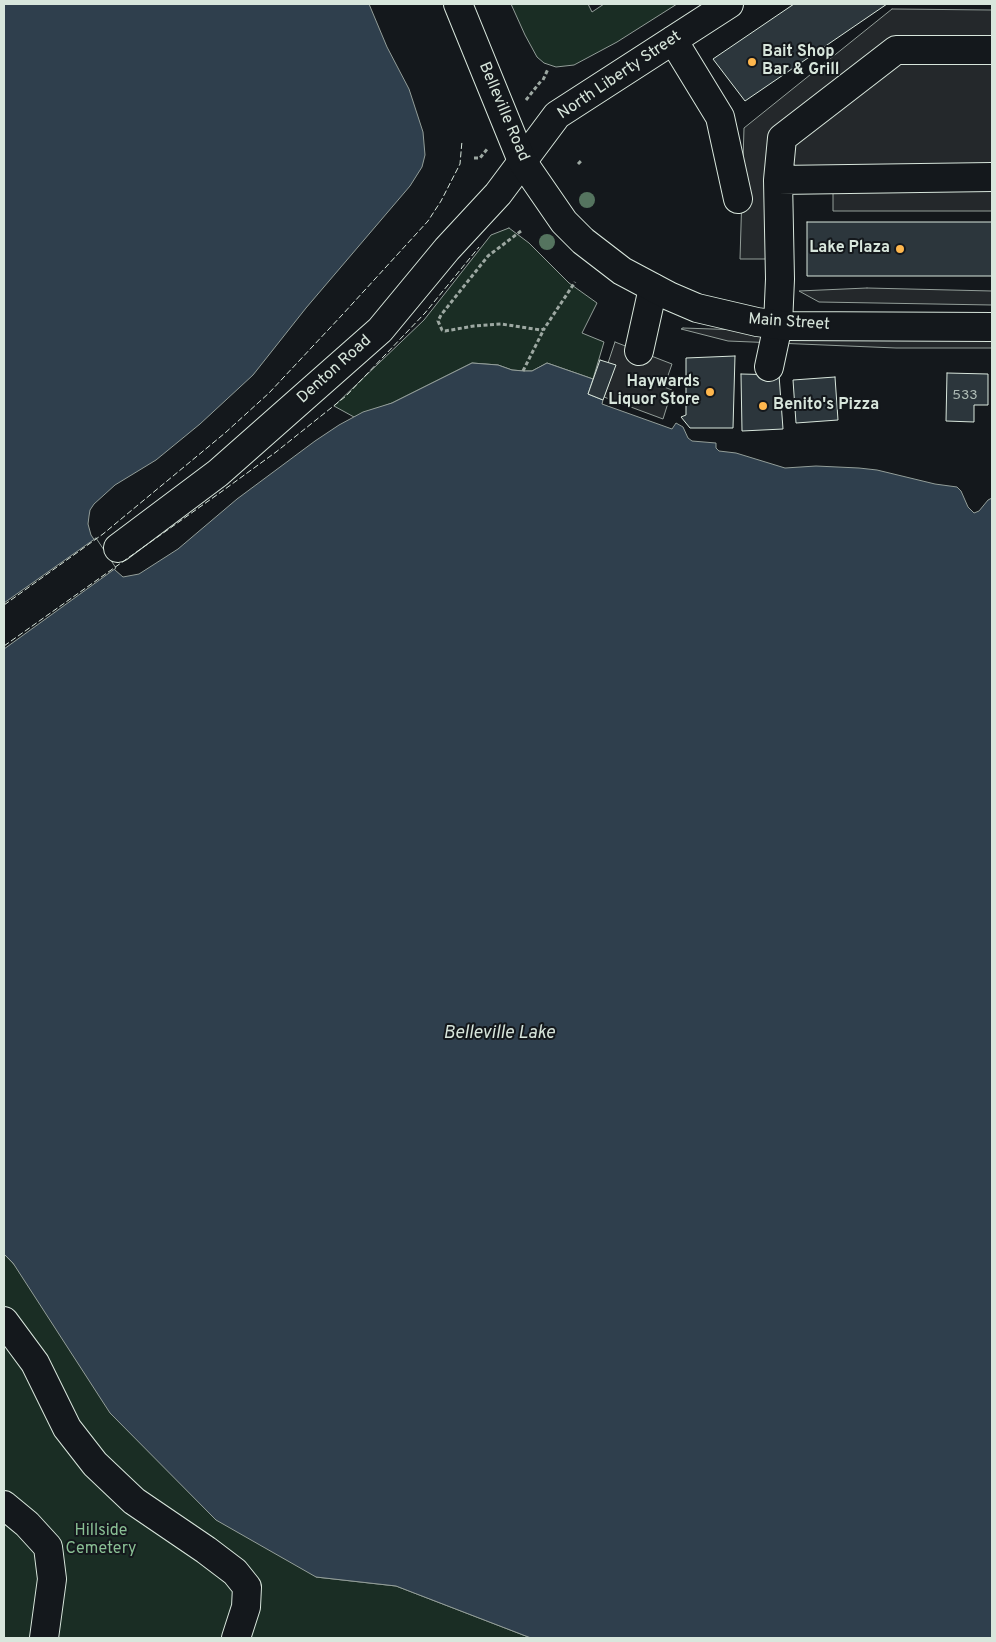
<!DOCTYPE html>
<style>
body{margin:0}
#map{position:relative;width:996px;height:1642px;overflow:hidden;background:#14181c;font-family:Overpass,sans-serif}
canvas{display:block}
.frame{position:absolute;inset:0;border:5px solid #d8e6dc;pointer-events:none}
</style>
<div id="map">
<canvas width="996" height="1642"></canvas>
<div class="frame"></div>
</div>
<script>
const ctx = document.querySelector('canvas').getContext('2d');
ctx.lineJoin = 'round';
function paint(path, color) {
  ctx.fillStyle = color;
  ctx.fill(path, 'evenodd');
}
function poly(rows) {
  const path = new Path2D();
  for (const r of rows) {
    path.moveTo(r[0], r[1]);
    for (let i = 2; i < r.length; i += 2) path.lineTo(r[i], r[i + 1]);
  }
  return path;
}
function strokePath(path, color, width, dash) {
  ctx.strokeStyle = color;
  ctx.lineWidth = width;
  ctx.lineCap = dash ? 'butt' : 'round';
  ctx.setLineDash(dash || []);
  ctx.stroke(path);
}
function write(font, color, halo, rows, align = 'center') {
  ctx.font = font + ' Overpass,sans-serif';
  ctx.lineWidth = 4;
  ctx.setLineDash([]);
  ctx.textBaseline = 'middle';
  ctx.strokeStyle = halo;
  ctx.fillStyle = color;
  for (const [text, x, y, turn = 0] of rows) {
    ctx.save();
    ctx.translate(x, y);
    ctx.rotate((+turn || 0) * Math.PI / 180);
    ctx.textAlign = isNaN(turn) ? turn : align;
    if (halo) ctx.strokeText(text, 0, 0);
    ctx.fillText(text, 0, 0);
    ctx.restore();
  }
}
const green = poly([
 [511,4,588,4,592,12,604,4,677,4,617,42,574,65,556,67,544,63,537,57,525,35,511,4],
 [509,228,529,243,569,283,597,303,582,333,604,342,593,379,547,363,532,371,524,371,512,370,498,365,472,363,392,403,354,417,334,406,424,320,491,235,509,228],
 [4,1254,316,1577,396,1586,531,1638,4,1638,4,1254]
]);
paint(green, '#1a2d24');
strokePath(green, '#939e99', 1);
const parking = poly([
 [892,9,992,10,992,211,833,211,833,187,790,189,771,259,740,259,744,128,892,9],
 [867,288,992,291,992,305,819,302,799,291,867,288],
 [683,328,830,333,992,336,992,348,896,348,728,341,681,329,683,328],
 [615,342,672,364,664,387,672,390,663,419,604,397,615,366,608,363,615,342]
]);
paint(parking, '#24282b');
strokePath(parking, '#939e99', 1);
const water = poly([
 [4,4,369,4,387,47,409,89,423,132,425,155,422,167,410,186,306,308,253,375,200,424,156,460,115,485,94,504,90,510,89,516,88,524,91,535,115,570,123,577,139,574,178,549,237,499,315,441,339,425,363,412,392,403,472,363,498,365,512,370,524,371,532,371,547,363,593,379,588,394,603,400,602,404,672,429,676,423,683,427,688,438,692,441,716,443,716,448,719,451,736,453,785,468,816,466,859,468,877,470,935,484,957,487,961,491,968,507,974,513,979,511,988,500,992,498,992,1638,531,1638,396,1586,316,1577,216,1520,110,1413,13,1263,4,1254,4,4]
]);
paint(water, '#2f3f4d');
strokePath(water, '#939e99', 1);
const pier = poly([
 [96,538,116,568,4,649,4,603,96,538]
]);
paint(pier, '#14181c');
strokePath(pier, '#939e99', 1);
const building = poly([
 [794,4,887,4,745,101,713,59,794,4],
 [807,222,992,222,992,276,807,276,807,222],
 [735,356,733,428,690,428,681,417,686,415,686,358,735,356],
 [600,360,616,365,603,400,588,394,600,360],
 [947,373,988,374,988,405,974,405,974,422,946,421,947,373],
 [741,374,779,375,783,429,742,431,741,374],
 [835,377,838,420,796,423,793,380,835,377]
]);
paint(building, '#2c363c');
strokePath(building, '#d8e6dc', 1);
const minor = poly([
 [673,40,720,117,738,199],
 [778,180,782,138,896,50,992,50],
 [639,351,653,288],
 [769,367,778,325,780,279,778,180,992,177],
 [118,548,218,473,380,330,447,249,498,194,557,115,729,4],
 [4,1321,35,1363,67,1428,95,1464,134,1501,206,1550,235,1572,247,1587,246,1607,236,1638],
 [4,1505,27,1524,48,1547,52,1579,44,1638]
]);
const major = poly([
 [458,4,522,161,564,222,583,241,622,271,669,296,697,308,757,322,787,326,992,327]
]);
strokePath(minor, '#d8e6dc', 30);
strokePath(major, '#d8e6dc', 30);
strokePath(poly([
 [543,80,548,69],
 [526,100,541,81],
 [474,158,480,158,488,148],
 [578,164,582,160],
 [521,231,488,256,441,315,438,321,442,330,445,331,474,326,501,324,541,330,544,329,575,282],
 [523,371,544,329]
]), '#9da8a2', 3, [4, 2.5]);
strokePath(minor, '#14181c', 28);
strokePath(major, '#14181c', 28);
strokePath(poly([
 [4,605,103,534,225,433,269,393,343,314,428,221,441,201,460,164,462,141],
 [4,646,221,492,276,452,346,396,425,313,479,247]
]), '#d8e6dc', 1, [6, 2.5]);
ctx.fillStyle = '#55745f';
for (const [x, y] of [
 [587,200],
 [547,242]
]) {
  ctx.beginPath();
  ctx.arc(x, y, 8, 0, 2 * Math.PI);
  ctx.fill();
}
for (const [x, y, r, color] of [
 [752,62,5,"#ffb74d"],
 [900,249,5,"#ffb74d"],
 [710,392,5,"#ffb74d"],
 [763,406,5,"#ffb74d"]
]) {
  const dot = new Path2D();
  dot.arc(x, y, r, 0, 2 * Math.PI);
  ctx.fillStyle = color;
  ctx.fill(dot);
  strokePath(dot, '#14181c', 2);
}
write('14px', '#adbab4', null, [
 ["533",965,396]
]);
write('bold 16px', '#d8e6dc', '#14181c', [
 ["Bait Shop",762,53],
 ["Bar & Grill",762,71],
 ["Lake Plaza",890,249,"right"],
 ["Haywards",700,383,"right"],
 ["Liquor Store",700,401,"right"],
 ["Benito's Pizza",773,406]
], 'left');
write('16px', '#d8e6dc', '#14181c', [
 ["North Liberty Street",620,76,-34],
 ["Belleville Road",503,112,67],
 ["Main Street",789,323,4],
 ["Denton Road",335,370,-42]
]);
write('16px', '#8ac095', '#14181c', [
 ["Hillside",101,1532],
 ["Cemetery",101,1550]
]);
write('italic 18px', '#d8e6dc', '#14181c', [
 ["Belleville Lake",499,1034]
]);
</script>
